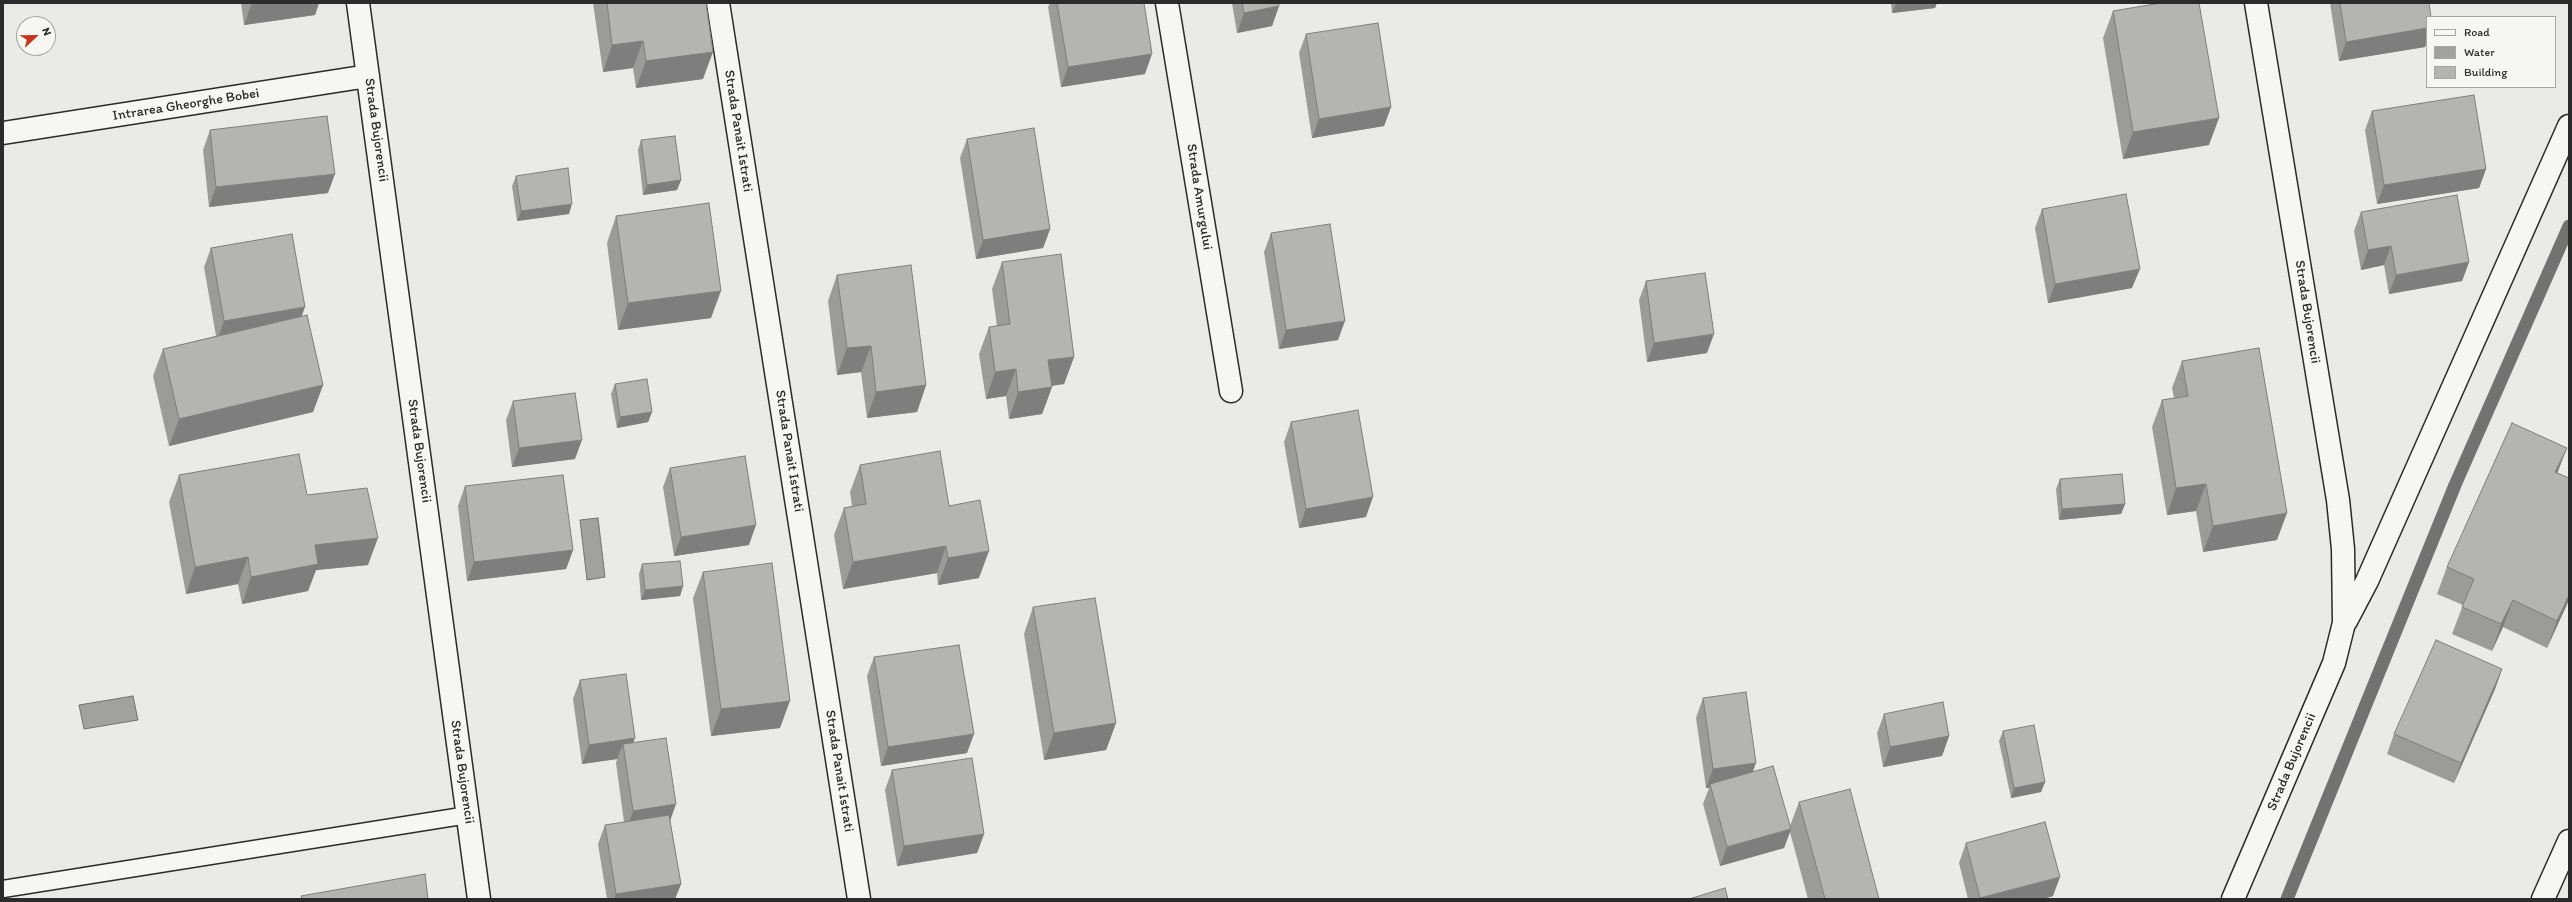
<!DOCTYPE html>
<style>
body{margin:0}
#map{position:relative;width:2572px;height:902px;overflow:hidden;background:#eaeae6;font-family:Itim,sans-serif}
canvas{display:block}
.frame{position:absolute;inset:0;border:4px solid #2b2b2b;pointer-events:none}
.legend{position:absolute;left:2426px;top:16px;width:130px;height:72px;box-sizing:border-box;background:#f6f6f2;border:1px solid #a5a5a2;margin:0;padding:5px 7px;list-style:none;font-size:12px;color:#2b2b2b}
.legend li{display:flex;align-items:center;gap:8px;height:20px}
.legend b{width:20px;border:1px solid #a5a5a2}
.north{position:absolute;left:16px;top:16px;width:40px;height:40px;box-sizing:border-box;background:#f6f6f2;border:1px solid #a5a5a2;border-radius:50%;rotate:68deg;font-size:11px;font-weight:700;line-height:16px;text-align:center;color:#2b2b2b}
.north::after{content:'';display:block;margin:auto;width:14px;height:18px;background:#c8321e;clip-path:polygon(50% 0,100% 100%,50% 72%,0 100%)}
</style>
<div id="map">
<canvas width="2572" height="902"></canvas>
<div class="frame"></div>
<ul class="legend">
<li><b style="height:5px;background:#f6f6f2"></b>Road</li>
<li><b style="height:11px;background:#a1a19e"></b>Water</li>
<li><b style="height:11px;background:#b4b4b1"></b>Building</li>
</ul>
<div class="north">N</div>
</div>
<script>
const ctx = document.querySelector('canvas').getContext('2d');
ctx.lineJoin = 'round';
function paint(path, color) {
  ctx.fillStyle = color;
  ctx.fill(path, 'evenodd');
}
function poly(rows) {
  const path = new Path2D();
  for (const r of rows) {
    path.moveTo(r[0], r[1]);
    for (let i = 2; i < r.length; i += 2) path.lineTo(r[i], r[i + 1]);
  }
  return path;
}
function strokePath(path, color, width, dash) {
  ctx.strokeStyle = color;
  ctx.lineWidth = width;
  ctx.lineCap = dash ? 'butt' : 'round';
  ctx.setLineDash(dash || []);
  ctx.stroke(path);
}
function write(font, color, halo, rows, align = 'center') {
  ctx.font = font + ' Itim,sans-serif';
  ctx.lineWidth = 3.5;
  ctx.setLineDash([]);
  ctx.textBaseline = 'middle';
  ctx.strokeStyle = halo;
  ctx.fillStyle = color;
  for (const [text, x, y, turn = 0] of rows) {
    ctx.save();
    ctx.translate(x, y);
    ctx.rotate((+turn || 0) * Math.PI / 180);
    ctx.textAlign = isNaN(turn) ? turn : align;
    if (halo) ctx.strokeText(text, 0, 0);
    ctx.fillText(text, 0, 0);
    ctx.restore();
  }
}
const water = poly([
 [598,518,605,577,587,580,580,520,598,518],
 [133,696,138,720,84,729,79,705,133,696]
]);
paint(water, '#a1a19e');
strokePath(water, '#727270', 1);
strokePath(poly([
 [2287,899,2455,485,2569,226]
]), '#727270', 13);
const lane = poly([
 [3,889,468,815]
]);
const street = poly([
 [358,3,479,899],
 [718,3,859,899],
 [1167,3,1231,391],
 [3,133,368,76],
 [2346,621,2367,581,2569,126],
 [2233,899,2334,663,2344,623,2343,549,2338,500,2256,3],
 [2543,899,2569,841]
]);
strokePath(lane, '#2b2b2b', 19);
strokePath(street, '#2b2b2b', 25);
strokePath(lane, '#f6f6f2', 16);
strokePath(street, '#f6f6f2', 22);
paint(poly([
 [241,3,319,3,315,15,244,25],
 [593,3,706,3,703,79,636,88,633,68,603,72],
 [1050,3,1144,3,1145,74,1061,87,1048,7],
 [1232,3,1279,3,1279,6,1272,26,1237,33],
 [1891,3,1937,3,1935,8,1892,13],
 [2330,3,2429,3,2425,47,2339,61],
 [2113,11,2209,145,2123,159,2103,38],
 [1306,34,1391,107,1384,126,1312,138,1299,53],
 [2372,111,2486,169,2479,188,2377,204,2365,130],
 [210,130,328,193,209,207,203,150],
 [967,139,1050,229,1043,248,976,259,960,158],
 [641,140,681,180,677,190,643,195,638,150],
 [516,176,569,214,517,221,512,186],
 [2042,209,2132,288,2048,303,2035,228],
 [2361,212,2469,262,2462,281,2389,294,2384,265,2361,270,2354,231],
 [616,216,711,318,618,330,607,243],
 [1271,233,1338,340,1279,349,1264,252],
 [211,248,302,316,323,385,313,412,169,446,153,376,163,349,216,336,204,267],
 [1002,262,1074,357,1064,384,1052,386,1052,387,1042,414,1009,419,1006,396,986,399,979,354,989,327,997,326,992,289],
 [837,275,926,385,917,412,867,418,861,372,837,375,828,301],
 [1646,281,1707,353,1647,362,1639,300],
 [2182,361,2277,540,2203,552,2196,511,2167,515,2152,427,2162,400,2174,398,2172,388],
 [615,384,652,412,648,422,617,428,611,394],
 [513,401,575,459,512,467,506,420],
 [1291,422,1366,517,1299,528,1284,442],
 [860,465,949,506,979,578,938,585,937,573,843,589,834,535,844,508,852,506,850,492],
 [670,468,749,545,674,556,663,487],
 [2557,473,2569,600,2547,648,2503,627,2492,651,2452,634,2463,605,2437,594,2447,567],
 [179,475,307,495,368,565,316,570,308,591,242,604,238,584,186,594,169,502],
 [2060,479,2125,504,2121,514,2059,520,2056,489],
 [465,486,573,550,566,569,467,581,458,506],
 [642,564,683,586,680,596,641,600,639,574],
 [703,572,780,728,711,736,693,598],
 [1033,607,1116,723,1106,750,1044,760,1024,634],
 [874,657,967,753,881,766,867,676],
 [2502,669,2495,689,2454,783,2387,754,2394,734],
 [580,680,633,742,670,821,681,884,675,899,607,899,598,844,605,825,624,822,616,763,617,759,582,764,573,699],
 [1703,698,1790,826,1799,802,1879,899,1808,899,1790,832,1784,848,1720,866,1703,804,1709,788,1706,788,1696,718],
 [1884,714,1949,736,1942,756,1883,767,1877,733],
 [2003,731,2045,782,2041,792,2011,798,1999,741],
 [892,770,984,834,977,853,897,866,885,790],
 [1966,843,2053,896,2043,899,1968,899,1959,863]
]), '#9b9b98');
paint(poly([
 [269,3,319,3,315,15,244,25,251,5],
 [1896,3,1937,3,1935,8,1892,13],
 [1279,6,1272,26,1237,33,1244,13],
 [2427,28,2427,42,2425,47,2339,61,2346,42],
 [643,41,633,68,603,72,612,45],
 [713,52,703,79,636,88,646,61],
 [1152,54,1145,74,1061,87,1068,67],
 [1391,107,1384,126,1312,138,1319,119],
 [2219,118,2209,145,2123,159,2133,132],
 [2486,169,2479,188,2377,204,2384,185],
 [335,174,328,193,209,207,216,187],
 [681,180,677,190,643,195,647,185],
 [572,204,569,214,517,221,521,211],
 [1050,229,1043,248,976,259,983,240],
 [2391,246,2384,265,2361,270,2368,250],
 [2469,262,2462,281,2389,294,2396,275],
 [2140,269,2132,288,2048,303,2055,284],
 [721,291,711,318,618,330,628,303],
 [305,307,298,326,217,341,224,321],
 [1345,321,1338,340,1279,349,1286,330],
 [1714,334,1707,353,1647,362,1654,343],
 [871,346,861,372,837,375,847,348],
 [1074,357,1064,384,1039,387,1048,360],
 [1016,369,1006,396,986,399,995,372],
 [323,385,313,412,169,446,179,419],
 [926,385,917,412,867,418,876,392],
 [1052,387,1042,414,1009,419,1018,392],
 [652,412,648,422,617,428,620,417],
 [582,440,575,459,512,467,519,448],
 [2567,448,2557,474,2555,472],
 [2206,484,2196,511,2167,515,2176,488],
 [1373,497,1366,517,1299,528,1306,509],
 [2125,504,2121,514,2059,520,2062,509],
 [2287,513,2277,540,2203,552,2213,526],
 [756,525,749,545,674,556,681,537],
 [378,538,368,565,316,570,308,591,242,604,251,577,315,545],
 [946,546,937,573,843,589,853,562],
 [573,550,566,569,467,581,474,562],
 [989,551,979,578,938,585,948,558],
 [248,557,238,584,186,594,195,567],
 [683,586,680,596,641,600,645,590],
 [2569,595,2569,600,2547,648,2557,621],
 [2513,600,2503,627,2492,651,2501,624],
 [2502,669,2495,689,2454,783,2461,763],
 [790,701,780,728,711,736,721,709],
 [1116,723,1106,750,1044,760,1054,733],
 [974,734,967,753,881,766,888,747],
 [1949,736,1942,756,1883,767,1890,747],
 [635,738,628,758,623,744,617,759,582,764,589,745],
 [1756,763,1749,782,1710,784,1709,788,1706,788,1713,769],
 [2045,782,2041,792,2011,798,2014,788],
 [676,804,669,824,626,830,633,811],
 [1791,829,1784,848,1720,866,1727,847],
 [984,834,977,853,897,866,904,846],
 [2060,877,2053,896,2043,899,1980,899,1980,898],
 [681,884,675,899,614,899,616,894]
]), '#7e7e7c');
const building = poly([
 [251,3,269,3,251,5,251,3],
 [607,3,706,3,713,52,646,61,643,41,612,45,607,3],
 [1057,3,1144,3,1152,54,1068,67,1057,3],
 [1242,3,1279,3,1279,6,1244,13,1242,3],
 [2161,3,2199,3,2219,118,2133,132,2113,11,2161,3],
 [2340,3,2429,3,2431,17,2427,17,2427,28,2346,42,2340,3],
 [1378,23,1391,107,1319,119,1306,34,1378,23],
 [2474,95,2486,169,2384,185,2372,111,2474,95],
 [327,116,335,174,216,187,210,130,327,116],
 [1034,128,1050,229,983,240,967,139,1034,128],
 [675,136,681,180,647,185,641,140,675,136],
 [568,168,572,204,521,211,516,176,568,168],
 [2126,194,2140,269,2055,284,2042,209,2126,194],
 [2457,195,2469,262,2396,275,2391,246,2368,250,2361,212,2457,195],
 [709,203,721,291,628,303,616,216,709,203],
 [1330,224,1345,321,1286,330,1271,233,1330,224],
 [292,234,305,307,224,321,211,248,292,234],
 [1061,254,1074,357,1048,360,1052,387,1018,392,1016,369,995,372,989,327,1010,324,1002,262,1061,254],
 [911,265,926,385,876,392,871,346,847,348,837,275,911,265],
 [1705,273,1714,334,1654,343,1646,281,1705,273],
 [307,315,323,385,179,419,163,349,307,315],
 [2259,348,2287,513,2213,526,2206,484,2176,488,2162,400,2188,396,2182,361,2259,348],
 [647,379,652,412,620,417,615,384,647,379],
 [575,393,582,440,519,448,513,401,575,393],
 [1358,410,1373,497,1306,509,1291,422,1358,410],
 [2512,423,2567,448,2555,472,2569,478,2569,595,2557,621,2513,600,2501,624,2462,607,2474,579,2447,567,2512,423],
 [940,451,949,506,980,500,989,551,948,558,946,546,853,562,844,508,866,504,860,465,940,451],
 [299,454,307,495,367,488,378,538,315,545,318,564,251,577,248,557,195,567,179,475,299,454],
 [745,456,756,525,681,537,670,468,745,456],
 [2122,474,2125,504,2062,509,2060,479,2122,474],
 [563,475,573,550,474,562,465,486,563,475],
 [680,561,683,586,645,590,642,564,680,561],
 [772,563,790,701,721,709,703,572,772,563],
 [1095,598,1116,723,1054,733,1033,607,1095,598],
 [2436,640,2502,669,2461,763,2394,734,2436,640],
 [959,645,974,734,888,747,874,657,959,645],
 [626,674,635,738,589,745,580,680,626,674],
 [1746,692,1756,763,1713,769,1703,698,1746,692],
 [1943,702,1949,736,1890,747,1884,714,1943,702],
 [2034,725,2045,782,2014,788,2003,731,2034,725],
 [666,738,676,804,633,811,623,744,666,738],
 [972,758,984,834,904,846,892,770,972,758],
 [1773,766,1791,829,1727,847,1710,784,1773,766],
 [1850,789,1879,899,1825,899,1799,802,1850,789],
 [669,815,681,884,616,894,605,825,669,815],
 [2045,822,2060,877,1980,898,1966,843,2045,822],
 [425,874,428,899,302,899,301,896,425,874],
 [1725,888,1728,899,1689,899,1725,888]
]);
paint(building, '#b4b4b1');
strokePath(building, '#7e7e7c', 1);
write('14px', '#2b2b2b', '#f6f6f2', [
 ["Intrarea Gheorghe Bobei",186,105,-9],
 ["Strada Bujorencii",376,130,82],
 ["Strada Panait Istrati",738,131,81],
 ["Strada Amurgului",1199,197,81],
 ["Strada Bujorencii",2307,312,81],
 ["Strada Bujorencii",419,451,82],
 ["Strada Panait Istrati",789,451,81],
 ["Strada Bujorencii",2292,762,-67],
 ["Strada Panait Istrati",839,771,81],
 ["Strada Bujorencii",462,772,82]
]);
</script>
